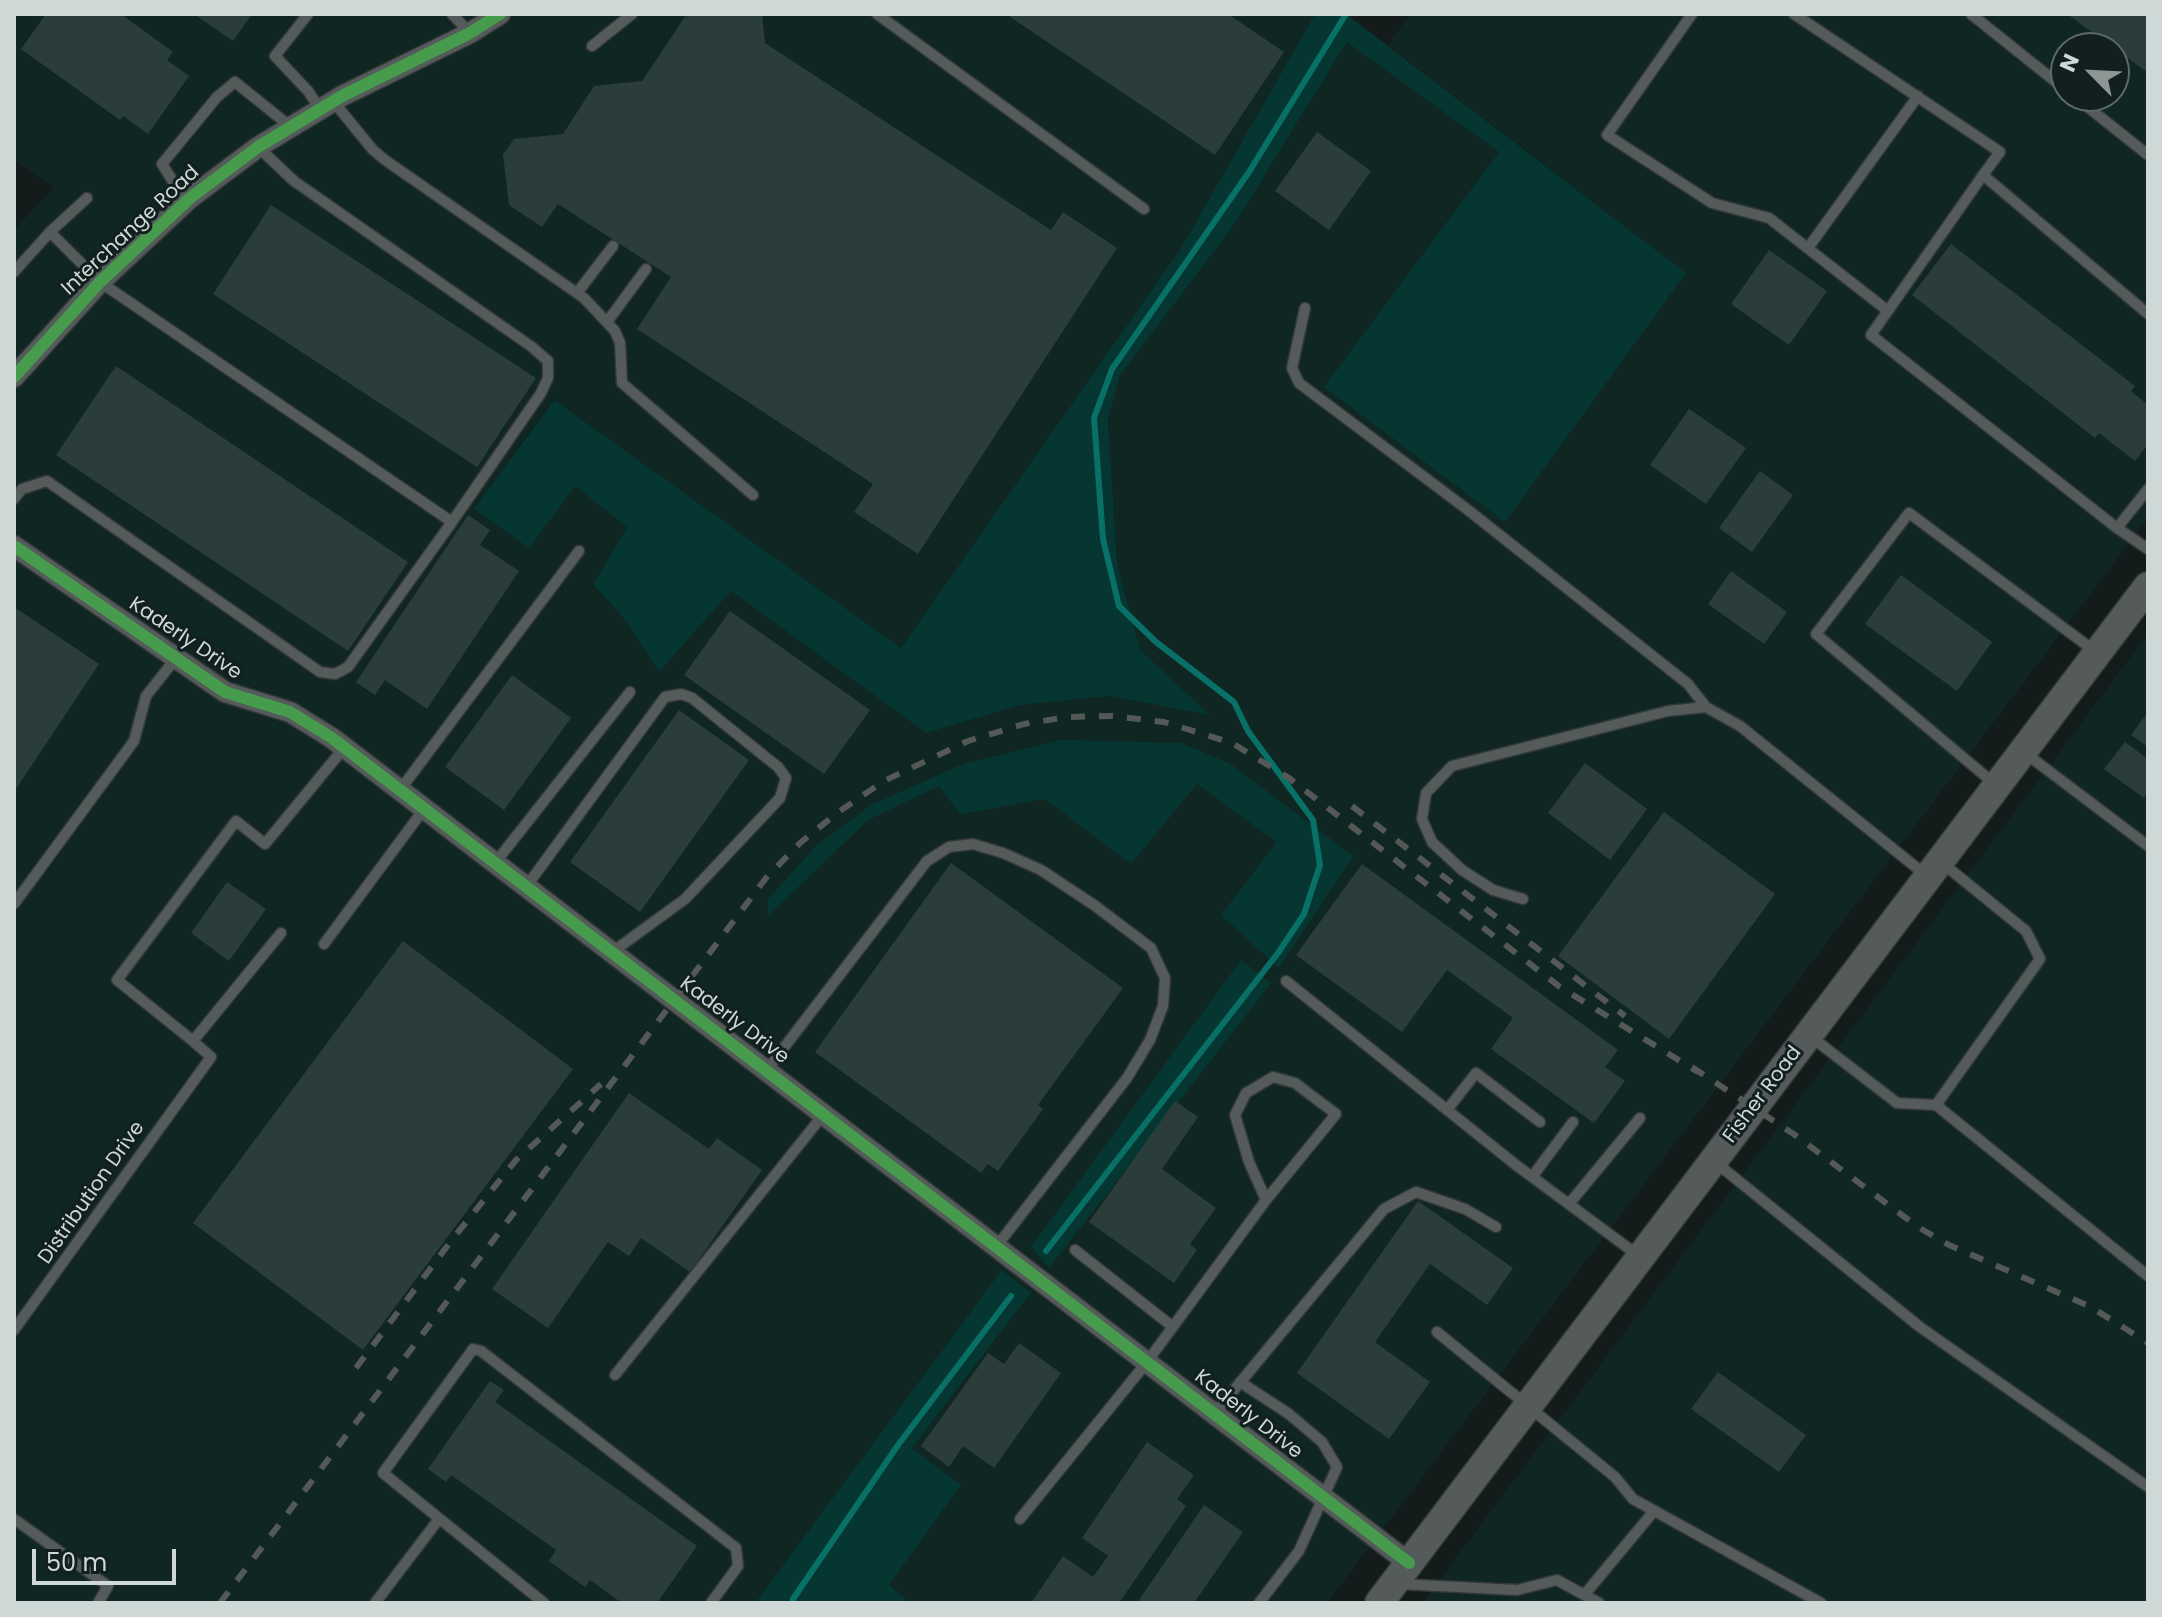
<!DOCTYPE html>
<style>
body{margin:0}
#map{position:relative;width:2162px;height:1617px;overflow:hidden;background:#141c1b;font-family:Poppins,sans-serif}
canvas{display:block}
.frame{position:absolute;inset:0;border:16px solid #ced8d6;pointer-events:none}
.north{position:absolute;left:2050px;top:32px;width:80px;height:80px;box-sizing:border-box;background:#11201e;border:2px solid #5d6a68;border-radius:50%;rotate:294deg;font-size:22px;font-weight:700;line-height:32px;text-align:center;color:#ced8d6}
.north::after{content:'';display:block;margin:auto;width:28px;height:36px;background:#8d9695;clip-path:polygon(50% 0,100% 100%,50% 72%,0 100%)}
.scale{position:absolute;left:32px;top:1549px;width:144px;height:36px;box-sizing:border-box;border:4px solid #ced8d6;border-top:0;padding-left:10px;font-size:24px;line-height:28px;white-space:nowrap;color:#ced8d6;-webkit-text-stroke:6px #11201e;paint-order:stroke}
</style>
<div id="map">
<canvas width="2162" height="1617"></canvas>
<div class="frame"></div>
<div class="north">N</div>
<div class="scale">50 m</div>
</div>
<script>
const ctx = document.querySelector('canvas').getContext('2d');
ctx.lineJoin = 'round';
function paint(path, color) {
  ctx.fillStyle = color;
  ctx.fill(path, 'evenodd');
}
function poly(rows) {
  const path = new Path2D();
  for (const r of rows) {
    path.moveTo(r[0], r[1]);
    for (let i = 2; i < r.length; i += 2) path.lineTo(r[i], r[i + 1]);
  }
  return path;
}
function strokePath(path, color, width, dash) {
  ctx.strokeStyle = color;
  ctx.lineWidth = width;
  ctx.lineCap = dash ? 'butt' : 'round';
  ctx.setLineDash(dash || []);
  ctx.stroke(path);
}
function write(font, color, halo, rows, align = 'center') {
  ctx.font = font + ' Poppins,sans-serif';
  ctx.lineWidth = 6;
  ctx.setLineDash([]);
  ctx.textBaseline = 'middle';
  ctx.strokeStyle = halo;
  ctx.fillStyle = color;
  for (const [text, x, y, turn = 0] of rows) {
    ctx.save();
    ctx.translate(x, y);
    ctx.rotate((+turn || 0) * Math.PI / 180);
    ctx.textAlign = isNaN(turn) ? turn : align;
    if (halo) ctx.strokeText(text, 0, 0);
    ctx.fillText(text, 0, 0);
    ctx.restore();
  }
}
paint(poly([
 [14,14,1315,14,1181,248,901,648,553,400,474,509,575,485,627,527,593,584,628,623,659,672,731,591,926,733,1021,705,1110,696,1208,714,1140,651,1117,563,1108,420,1120,375,1232,228,1348,41,1499,152,1324,388,1686,273,1388,45,1410,14,2148,14,2148,518,1327,1603,910,1603,888,1586,961,1485,912,1448,1031,1294,1003,1270,755,1603,14,1603,14,230,54,187,14,160],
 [2066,48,2114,48,2114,96,2066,96],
 [2148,634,2148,1603,1422,1603]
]), '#102623');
paint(poly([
 [1315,14,1346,14,1686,273,1505,522,1324,387,1499,152,1347,42,1232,228,1120,375,1108,420,1117,563,1140,650,1210,715,1110,696,1021,705,926,733,731,591,659,672,628,623,593,584,627,527,575,486,529,548,474,509,554,400,901,648,1181,248],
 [1061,740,1181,743,1229,763,1353,856,1279,968,1221,915,1277,842,1197,784,1131,864,1045,799,960,814,939,786,868,820,767,917,768,899,818,844,871,805,963,764],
 [1241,960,1271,983,1049,1268,1031,1247],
 [1002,1270,1031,1293,912,1448,961,1485,889,1585,910,1603,755,1603]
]), '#063631');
strokePath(poly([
 [1046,1251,1278,953,1304,914,1320,865,1313,820,1248,731,1234,702,1156,642,1119,606,1103,539,1094,418,1112,369,1249,172,1346,14],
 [793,1603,793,1599,898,1445,1011,1296]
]), '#087066', 6);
paint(poly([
 [46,14,121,14,173,52,167,60,189,76,148,134,123,116,120,120,21,49],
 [194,14,252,14,233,41],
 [689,14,762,14,765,43,1051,230,1063,212,1117,248,918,554,854,512,873,484,637,329,671,277,558,204,542,227,509,205,503,155,514,139,563,134,594,86,642,81,686,15,686,19],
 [1006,14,1228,14,1284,52,1215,155],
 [2067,14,2148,14,2148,73,2114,48],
 [1317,132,1371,171,1329,230,1275,191],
 [271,205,536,378,477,467,213,294],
 [1951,244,2135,386,2131,391,2148,405,2148,444,2135,461,2099,433,2095,438,1912,295],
 [1769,250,1827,291,1789,345,1731,304],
 [116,366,408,562,348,651,56,455],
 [1689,409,1746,448,1706,504,1650,465],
 [1760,471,1793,495,1752,552,1719,528],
 [468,515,490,530,480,545,519,571,427,709,385,680,375,695,356,682],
 [1731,571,1787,612,1764,644,1708,604],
 [1901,575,1992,642,1957,691,1865,624],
 [14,607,99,664,14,792],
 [730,611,870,710,824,774,684,675],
 [512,675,571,718,504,810,445,767],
 [679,710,749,760,640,912,570,862],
 [2148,712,2148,747,2131,735],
 [2125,742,2148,759,2148,792,2144,798,2104,769],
 [1585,763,1647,809,1610,860,1548,813],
 [1664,812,1775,894,1669,1039,1558,956],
 [951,863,1123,988,1038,1105,1043,1109,998,1171,988,1164,981,1173,815,1052],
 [1362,864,1618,1050,1605,1067,1625,1081,1594,1123,1491,1049,1513,1018,1447,970,1402,1032,1296,955],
 [227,882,266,909,229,961,191,933],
 [403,941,573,1069,363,1350,193,1223],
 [629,1093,709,1149,717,1138,762,1170,690,1272,641,1238,629,1256,608,1242,548,1328,492,1289],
 [1175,1101,1198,1117,1162,1169,1216,1208,1190,1244,1197,1250,1174,1283,1089,1222],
 [1418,1201,1513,1268,1487,1305,1430,1264,1375,1342,1430,1382,1389,1439,1297,1373],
 [1019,1343,1061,1373,994,1468,963,1446,949,1467,921,1446,988,1353,1004,1364],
 [1718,1372,1806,1435,1779,1472,1691,1409],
 [490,1381,504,1390,495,1402,697,1546,657,1603,622,1603,590,1580,585,1587,549,1561,556,1550,451,1475,446,1482,428,1469],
 [1147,1442,1194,1475,1177,1499,1186,1506,1119,1603,1031,1603,1063,1556,1093,1577,1108,1556,1082,1538],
 [1204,1505,1243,1532,1194,1603,1137,1603]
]), '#2a3d3b');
const service = poly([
 [308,14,275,56,308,91,320,109],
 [452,14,470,33],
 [877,14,1144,209],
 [1692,14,1607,135,1712,203,1769,218,1888,311],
 [1794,14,2000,152,1983,175],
 [1971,14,2066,90],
 [592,46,632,14],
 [2074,96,2148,155],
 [333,101,373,150,385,160,584,298,615,331,620,343,622,383,753,495],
 [87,198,50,232,100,282,452,522],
 [186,202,162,164,217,97,235,82,291,127],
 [1808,248,1918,96],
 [14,272,50,232],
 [577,293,613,246],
 [1305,308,1292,368,1299,383,1468,510,1688,684,1706,707],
 [607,322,646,269],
 [2148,489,2117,528,2148,549],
 [14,499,22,489,47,481,320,672,335,674,348,667,452,522,541,393,548,378,548,361,532,347,294,181,258,147],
 [2117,528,1871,335,1983,175,2148,314],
 [2025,753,2148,846],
 [1996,785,1816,634,1909,513,2096,652],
 [400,790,579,551],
 [495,863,630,692],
 [526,887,665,697,681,694,692,698,778,767,786,778,780,798,685,899,611,953],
 [1523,899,1493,890,1462,870,1432,842,1422,819,1426,793,1452,766,1668,711,1706,707,1740,726,1927,876],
 [14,904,134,741,146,696,176,658],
 [324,944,424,809],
 [1286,981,1516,1165,1639,1256],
 [1810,1036,1897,1103,1936,1105,2040,959,2026,931,1941,862],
 [193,1041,117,980,236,821,265,844,344,748],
 [766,1071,927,861,949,847,973,844,1003,853,1041,870,1094,905,1151,948,1165,978,1163,1006,1150,1040,1127,1078,996,1247],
 [1936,1105,2148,1276],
 [1447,1110,1476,1073,1540,1122],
 [1715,1162,1920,1327,2148,1487],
 [1532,1177,1573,1122],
 [1569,1204,1640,1118],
 [1075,1250,1173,1327],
 [14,1330,211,1057,193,1041,281,933],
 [1437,1332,1615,1477,1633,1499,1821,1603],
 [615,1375,823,1115],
 [1240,1382,1289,1414,1322,1442,1337,1467,1299,1551,1259,1603],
 [1214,1414,1384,1209,1416,1192,1465,1209,1496,1227],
 [14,1519,108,1586,98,1603],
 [1020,1519,1147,1362,1266,1200,1249,1162,1235,1115,1246,1093,1273,1077,1295,1083,1336,1114,1266,1200],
 [1399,1584,1517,1590,1557,1580,1599,1603],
 [1585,1594,1654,1511],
 [375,1603,439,1519],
 [544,1603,383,1473,473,1349,481,1351,736,1548,738,1566,711,1603]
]);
const minor = poly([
 [14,377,100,282,190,198,258,147,342,96,470,33,500,14],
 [14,546,225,692,290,712,332,738,1409,1563]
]);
const secondary = poly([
 [1379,1603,2148,586]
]);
strokePath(service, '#323837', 13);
strokePath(minor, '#323837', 23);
strokePath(secondary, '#323837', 31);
strokePath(service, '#555b5a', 10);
strokePath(minor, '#555b5a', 20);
strokePath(secondary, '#555b5a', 28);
strokePath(poly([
 [1352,806,1625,1016],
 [1692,1067,1795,1135,1918,1227,1949,1245,2091,1307,2148,1343],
 [356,1368,451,1241,516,1160,601,1084],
 [207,1603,207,1602],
 [220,1603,766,878,800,843,837,813,884,781,968,741,1024,724,1067,717,1112,716,1164,722,1232,743,1289,778,1560,987,1698,1072]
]), '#545958', 6, [14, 14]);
strokePath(poly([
 [14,377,100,282,190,198,258,147,342,96,470,33,500,14],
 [14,546,225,692,290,712,332,738,1409,1563]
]), '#469c4c', 12);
write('20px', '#ced8d6', '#11201e', [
 ["Interchange Road",131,231,-43],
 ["Kaderly Drive",185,639,34],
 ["Kaderly Drive",734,1021,37],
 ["Fisher Road",1763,1095,-53],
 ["Distribution Drive",92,1193,-55],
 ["Kaderly Drive",1248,1415,38]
]);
</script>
